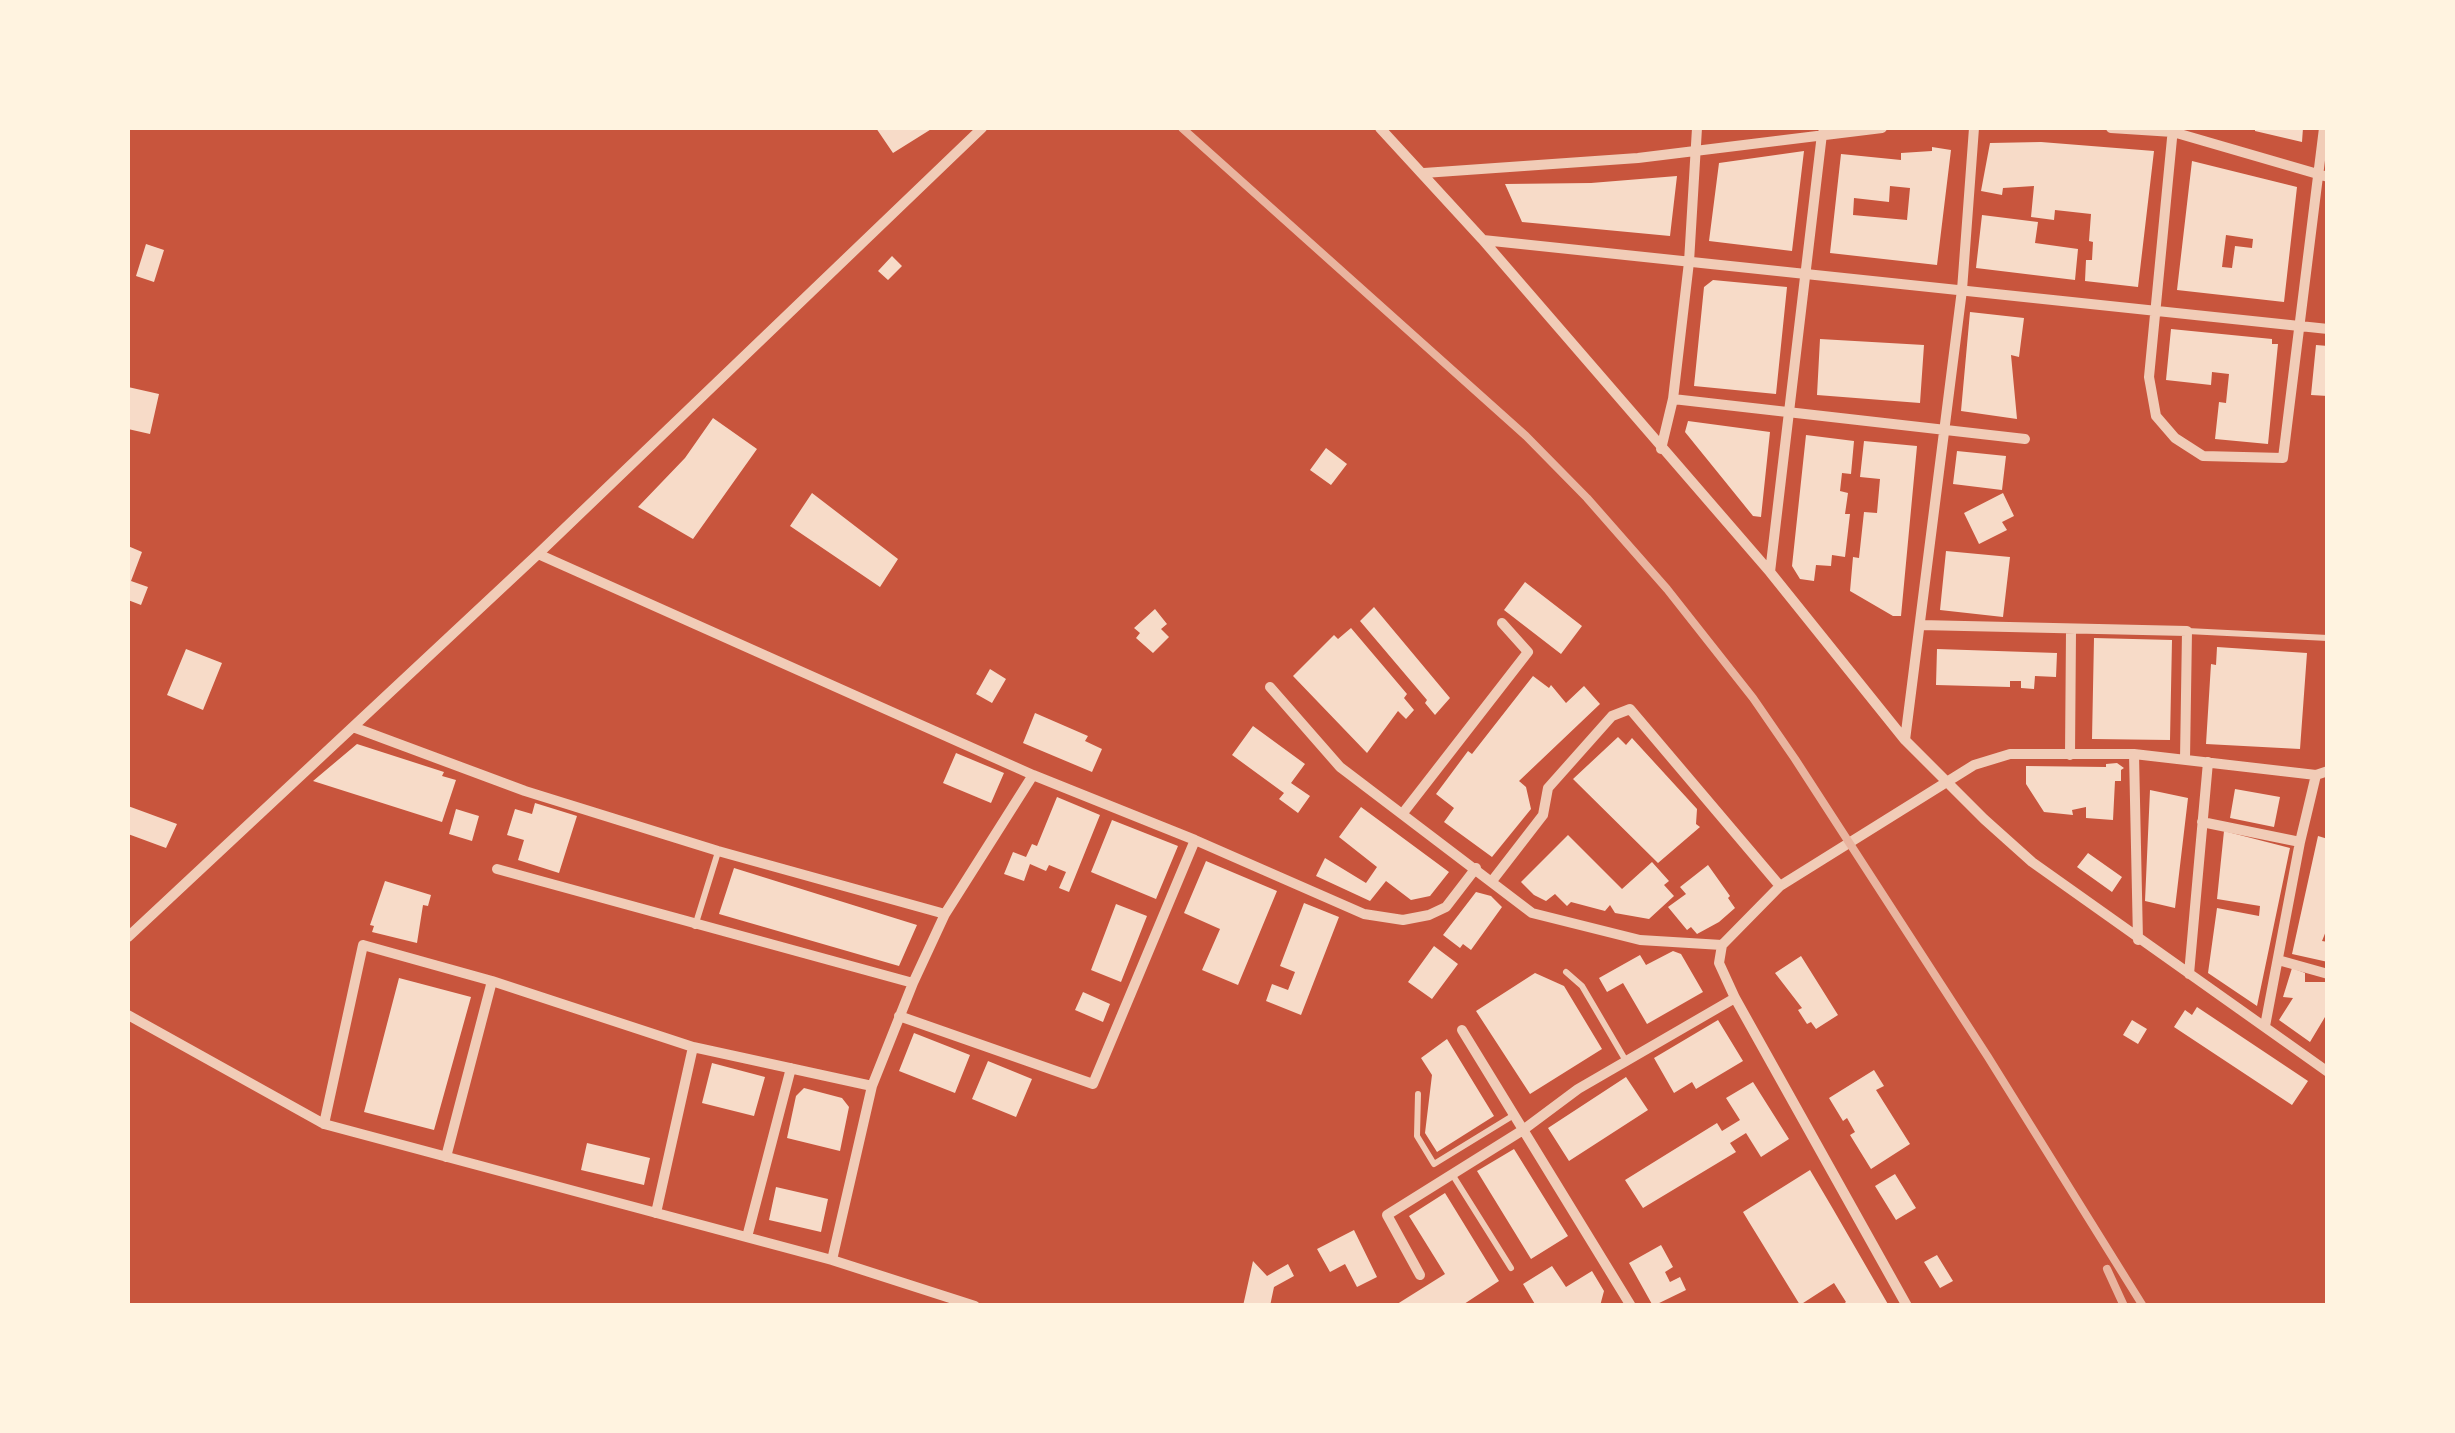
<!DOCTYPE html>
<style>
body{margin:0}
#map{position:relative;width:2455px;height:1433px;overflow:hidden;background:#c8553d;font-family:"Varela Round",sans-serif}
canvas{display:block}
.frame{position:absolute;inset:0;border:130px solid #fff3e0;pointer-events:none}
</style>
<div id="map">
<canvas width="2455" height="1433"></canvas>
<div class="frame"></div>
</div>
<script>
const ctx = document.querySelector('canvas').getContext('2d');
ctx.lineJoin = 'round';
function paint(path, color) {
  ctx.fillStyle = color;
  ctx.fill(path, 'evenodd');
}
function poly(rows) {
  const path = new Path2D();
  for (const r of rows) {
    path.moveTo(r[0], r[1]);
    for (let i = 2; i < r.length; i += 2) path.lineTo(r[i], r[i + 1]);
  }
  return path;
}
function strokePath(path, color, width, dash) {
  ctx.strokeStyle = color;
  ctx.lineWidth = width;
  ctx.lineCap = dash ? 'butt' : 'round';
  ctx.setLineDash(dash || []);
  ctx.stroke(path);
}
paint(poly([
 [876,128,933,128,893,153],
 [2255,128,2303,128,2302,142,2255,131],
 [2041,142,2154,151,2138,287,2085,281,2086,260,2092,260,2093,242,2089,241,2091,214,2055,210,2054,220,2031,217,2034,186,2003,188,2002,195,1981,191,1990,143],
 [1932,147,1951,150,1937,265,1830,253,1841,154,1901,160,1901,153,1932,151],
 [1890,186,1910,188,1907,220,1853,215,1854,198,1889,202],
 [1804,151,1792,251,1709,241,1719,163],
 [2192,161,2297,187,2284,302,2177,290],
 [2226,235,2253,239,2252,248,2235,246,2232,268,2222,267],
 [1677,176,1670,236,1522,222,1505,184,1591,183],
 [1982,215,2038,222,2035,243,2078,249,2075,280,1976,268],
 [146,244,164,250,154,282,136,276],
 [892,256,902,266,888,280,878,271],
 [1713,280,1787,287,1776,394,1694,386,1704,287],
 [1970,312,2024,318,2019,357,2011,355,2017,419,1961,411],
 [2171,329,2272,339,2272,344,2278,344,2268,444,2215,439,2219,402,2226,403,2229,374,2212,372,2211,385,2166,380],
 [1820,339,1924,345,1920,403,1817,395],
 [2316,345,2328,346,2328,396,2311,395],
 [128,387,159,394,150,434,128,429],
 [713,418,757,449,693,539,638,507,685,458],
 [1688,421,1770,432,1761,517,1753,516,1685,432],
 [1806,435,1854,441,1851,474,1842,473,1840,491,1848,493,1845,514,1850,514,1845,557,1832,555,1831,566,1816,565,1814,581,1800,579,1792,566],
 [1864,441,1917,446,1901,616,1893,616,1850,591,1853,557,1859,558,1864,512,1877,513,1880,479,1860,477],
 [1326,448,1347,464,1331,485,1310,470],
 [1957,451,2006,456,2002,490,1953,484],
 [812,493,898,559,880,587,790,526],
 [2003,493,2014,516,2002,522,2007,530,1979,544,1964,513],
 [128,546,142,552,131,581,148,587,141,605,128,600],
 [1946,551,2010,557,2003,617,1940,610],
 [1525,582,1582,626,1561,654,1504,610],
 [1374,607,1450,698,1435,715,1425,703,1427,700,1360,621],
 [1155,609,1167,624,1161,629,1169,637,1153,653,1136,638,1140,633,1134,628],
 [1351,628,1407,694,1404,698,1414,710,1406,719,1398,711,1367,753,1293,676,1334,635,1338,639],
 [2094,638,2172,640,2170,740,2092,739],
 [2217,647,2307,653,2300,749,2206,744,2211,664,2216,665],
 [186,649,222,663,203,710,167,695],
 [1937,649,2057,653,2056,677,2035,676,2034,689,2021,688,2021,681,2010,681,2010,687,1936,685],
 [990,669,1006,679,992,703,976,694],
 [1533,676,1549,688,1551,685,1566,703,1584,686,1600,704,1519,781,1526,787,1531,809,1492,857,1444,822,1454,808,1436,794,1468,751,1472,754],
 [1035,713,1088,736,1085,741,1102,749,1092,772,1023,743],
 [1253,726,1305,764,1291,783,1310,796,1298,813,1279,799,1284,793,1232,755],
 [1618,737,1626,745,1632,738,1697,809,1696,824,1700,827,1658,863,1573,779],
 [357,744,444,772,442,776,456,780,442,822,313,781],
 [956,753,1004,773,991,803,943,783],
 [2117,763,2124,768,2121,770,2121,781,2115,781,2113,820,2086,818,2086,807,2072,810,2073,815,2044,812,2026,784,2026,766,2106,767,2106,764],
 [2235,789,2280,797,2274,827,2230,818],
 [2150,790,2188,798,2175,908,2145,901],
 [1057,797,1100,815,1069,892,1059,888,1066,872,1049,865,1046,871,1030,864,1024,881,1004,874,1013,852,1026,857,1032,844,1037,846],
 [535,803,577,816,559,873,518,860,524,840,507,835,515,809,532,814],
 [128,806,177,824,166,848,128,834],
 [1361,807,1449,872,1430,896,1411,900,1386,881,1370,901,1316,876,1325,858,1366,883,1377,867,1339,837],
 [456,809,479,816,472,841,449,834],
 [1112,820,1178,846,1156,899,1091,872],
 [2224,831,2290,848,2257,1006,2208,973,2217,908,2259,916,2260,906,2217,899],
 [1568,835,1622,889,1652,862,1669,881,1664,885,1674,896,1649,919,1615,913,1610,905,1605,911,1571,902,1567,906,1555,894,1546,901,1534,895,1521,882],
 [2318,836,2328,839,2328,926,2322,941,2328,942,2328,962,2292,954],
 [2088,853,2122,877,2112,892,2077,867],
 [1206,861,1277,891,1238,985,1202,970,1220,929,1184,913],
 [1708,865,1730,896,1728,898,1735,908,1719,922,1697,934,1691,927,1687,930,1668,907,1686,894,1680,887],
 [734,868,917,925,899,966,719,914],
 [385,881,431,895,428,906,423,905,417,943,372,932,374,926,370,925],
 [1476,892,1491,896,1502,907,1471,950,1463,944,1460,948,1443,935],
 [1304,903,1339,917,1301,1015,1266,1001,1272,984,1288,990,1295,972,1280,966],
 [1116,904,1147,916,1121,982,1091,970],
 [1434,946,1458,964,1432,999,1408,982],
 [1673,951,1681,954,1703,992,1647,1024,1623,983,1607,992,1599,978,1640,955,1646,965],
 [1801,956,1838,1015,1816,1029,1811,1022,1807,1024,1798,1010,1802,1008,1775,973],
 [2292,968,2305,973,2305,982,2328,982,2328,1012,2310,1042,2279,1020,2293,998,2283,997],
 [1535,973,1564,986,1602,1049,1530,1094,1476,1011],
 [399,978,471,997,434,1130,364,1112],
 [1083,992,1110,1004,1103,1022,1075,1010],
 [2197,1007,2308,1081,2292,1105,2174,1027,2185,1010,2192,1015],
 [1718,1020,1743,1061,1696,1089,1692,1082,1674,1093,1654,1058],
 [2132,1020,2147,1029,2138,1044,2123,1035],
 [914,1033,970,1055,955,1093,899,1071],
 [1447,1039,1494,1116,1437,1152,1425,1133,1432,1075,1421,1058],
 [988,1061,1032,1079,1016,1117,972,1099],
 [712,1063,765,1077,754,1116,702,1103],
 [1874,1070,1884,1086,1876,1090,1910,1144,1871,1169,1850,1135,1855,1132,1847,1118,1843,1121,1829,1098],
 [1626,1077,1648,1110,1569,1161,1548,1128],
 [1753,1082,1789,1139,1761,1157,1746,1133,1730,1143,1736,1152,1643,1208,1625,1180,1717,1123,1722,1131,1740,1120,1726,1098],
 [804,1088,842,1098,849,1107,840,1151,787,1138,796,1096],
 [587,1143,650,1158,644,1185,581,1170],
 [1514,1149,1568,1236,1531,1259,1477,1171],
 [1810,1170,1833,1209,1889,1306,1841,1306,1846,1302,1834,1283,1800,1305,1749,1222,1743,1212],
 [1895,1174,1916,1208,1896,1220,1875,1186],
 [776,1187,828,1199,821,1232,769,1220],
 [1445,1193,1499,1281,1461,1306,1394,1306,1445,1274,1409,1216],
 [1354,1230,1377,1277,1357,1287,1345,1264,1330,1272,1317,1249],
 [1661,1245,1673,1267,1665,1272,1670,1282,1680,1277,1686,1290,1653,1306,1629,1263],
 [1937,1255,1953,1281,1940,1288,1924,1262],
 [1253,1261,1267,1276,1288,1264,1294,1276,1274,1287,1270,1306,1243,1306],
 [1552,1266,1566,1287,1592,1271,1604,1291,1600,1306,1536,1306,1523,1284]
]), '#f7dbc8');
strokePath(poly([
 [2187,631,2328,638],
 [695,926,718,852],
 [1566,972,1582,986,1626,1061],
 [1418,1094,1417,1136,1434,1164,1514,1115],
 [1452,1174,1511,1268]
]), '#f1ccb7', 6);
strokePath(poly([
 [1380,128,1482,239,1770,572,1905,740,1984,819,2032,862,2328,1072],
 [2111,128,2173,132,2328,177],
 [2173,128,2149,377,2156,416,2175,438,2203,456,2283,458,2324,128],
 [1424,173,1638,158,1882,128],
 [1483,240,2328,329],
 [1673,399,2025,439],
 [1661,449,1673,399,1689,262,1697,128],
 [538,554,1033,775,1195,840,1364,914,1403,920,1429,915,1446,907,1476,868],
 [1770,572,1822,134],
 [1920,625,2187,631,2185,759],
 [1270,687,1340,767,1532,913,1640,940,1722,945,1780,886,1974,765,2010,754,2134,754,2316,775,2328,771],
 [353,727,525,791,718,851,945,914],
 [1905,740,1962,290,1974,128],
 [2134,754,2138,940],
 [2070,755,2071,631],
 [1403,813,1528,652,1502,623],
 [2202,822,2300,842],
 [497,869,913,983],
 [1492,881,1543,815,1548,788,1612,716,1630,709,1780,886],
 [128,937,538,554,982,128],
 [1722,945,1719,963,1735,998,1907,1306],
 [2278,960,2328,974],
 [2189,974,2208,762],
 [128,1015,324,1124,832,1260,975,1306],
 [899,1016,1093,1084,1195,840],
 [2265,1026,2300,842,2316,775],
 [1462,1030,1631,1306],
 [324,1124,363,945,492,981,693,1047,872,1086],
 [446,1157,492,981],
 [656,1213,693,1047],
 [747,1237,791,1068],
 [832,1260,872,1086,913,983,945,914,1033,775],
 [1420,1275,1387,1215,1523,1130,1578,1089,1735,998]
]), '#f1ccb7', 10);
strokePath(poly([
 [1182,128,1526,436,1587,498,1667,589,1753,698,1795,759,1988,1057,2143,1306],
 [2107,1269,2124,1306]
]), '#e9b49f', 8);
</script>
